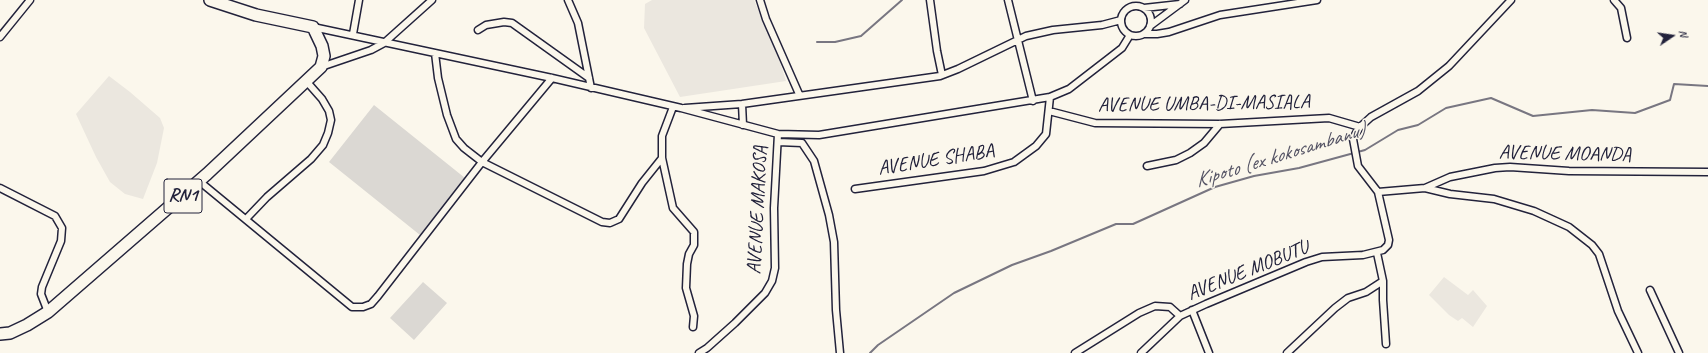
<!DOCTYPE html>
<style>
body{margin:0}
#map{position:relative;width:1708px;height:353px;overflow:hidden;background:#fbf7ec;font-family:Caveat,sans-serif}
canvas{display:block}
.north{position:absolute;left:1652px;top:16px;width:40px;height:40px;-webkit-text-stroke:3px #fbf7ec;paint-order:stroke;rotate:77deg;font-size:11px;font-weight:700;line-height:16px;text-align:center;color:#22223b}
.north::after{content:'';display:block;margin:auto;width:14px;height:18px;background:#22223b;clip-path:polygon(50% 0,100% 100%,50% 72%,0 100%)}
</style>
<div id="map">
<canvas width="1708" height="353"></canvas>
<div class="north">N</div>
</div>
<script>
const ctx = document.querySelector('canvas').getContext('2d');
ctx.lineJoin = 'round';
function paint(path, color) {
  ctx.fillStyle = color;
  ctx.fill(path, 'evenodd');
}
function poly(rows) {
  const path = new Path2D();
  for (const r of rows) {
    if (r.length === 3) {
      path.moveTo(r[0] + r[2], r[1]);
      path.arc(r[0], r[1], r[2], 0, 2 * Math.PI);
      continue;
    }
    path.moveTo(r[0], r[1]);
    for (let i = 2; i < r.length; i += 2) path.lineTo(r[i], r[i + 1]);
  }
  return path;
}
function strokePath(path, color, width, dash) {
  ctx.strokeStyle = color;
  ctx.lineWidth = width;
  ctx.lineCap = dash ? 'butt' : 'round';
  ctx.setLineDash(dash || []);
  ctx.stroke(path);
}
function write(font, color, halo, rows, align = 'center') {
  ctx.font = font + ' Caveat,sans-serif';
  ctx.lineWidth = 3;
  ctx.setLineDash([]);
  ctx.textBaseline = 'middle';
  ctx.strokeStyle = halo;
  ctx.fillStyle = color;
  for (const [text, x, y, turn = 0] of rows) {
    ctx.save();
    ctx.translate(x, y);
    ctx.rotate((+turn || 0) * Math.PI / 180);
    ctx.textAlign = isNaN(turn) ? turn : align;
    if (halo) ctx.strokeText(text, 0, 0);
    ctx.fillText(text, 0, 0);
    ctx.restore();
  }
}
paint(poly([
 [652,0,754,0,779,59,786,81,680,97,644,28,645,4],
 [109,76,130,92,160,118,164,128,157,163,143,199,125,194,110,182,96,157,76,114],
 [1444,277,1468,295,1473,290,1487,306,1473,327,1462,318,1458,321,1449,315,1429,295]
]), '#ebe7df');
paint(poly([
 [374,105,465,178,420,235,329,162],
 [423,282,447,303,414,340,390,318]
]), '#dbd8d3');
strokePath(poly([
 [817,42,835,42,861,36,902,0],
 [870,353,878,345,954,293,1012,265,1051,251,1116,224,1133,224,1215,187,1254,176,1299,168,1365,150,1398,130,1418,125,1446,108,1491,98,1533,116,1592,110,1635,113,1670,100,1674,84,1708,86]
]), '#787681', 2);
const street = poly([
 [568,0,578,23,591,88],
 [760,0,766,19,799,94],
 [930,0,937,51,942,75],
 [1008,0,1033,101],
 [1614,0,1621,8,1627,38],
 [1136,21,15],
 [1144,8,1180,4],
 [1150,26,1185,0],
 [313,27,552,78,681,108,778,134,819,135,1050,97,1069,89,1113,55,1122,48,1130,35],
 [478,30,486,25,504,22,512,23,589,78],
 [353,34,359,0],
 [1144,34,1157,34,1169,32,1220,15,1317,0],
 [0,37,30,0],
 [435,53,438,78,447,115,456,139,464,148,482,162,602,222,610,223,619,219,642,183,662,158],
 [321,67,371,50,384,43,432,0],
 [742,104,743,125],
 [673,107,662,136,662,158,673,208,694,232,694,245,689,254,687,264,686,288,694,316,693,327],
 [685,108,742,104,940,76,958,69,1026,36,1053,30,1102,25,1121,20],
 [1049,111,1095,123,1220,124,1329,118,1360,127],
 [778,142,802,143,814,161,829,215,834,242,836,310,840,353],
 [1147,166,1176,160,1190,153,1204,143,1220,124],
 [199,181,352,307,363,307,371,304,378,296,482,162,552,78],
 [0,188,55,216,62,228,61,241,42,287,41,294,48,312],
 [1425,188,1450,177,1495,168,1510,167,1569,171,1708,172],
 [855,189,984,171,1014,162,1036,146,1046,134,1050,97],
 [1378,192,1425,188,1450,194,1494,199,1534,211,1569,227,1592,245,1599,254,1618,311,1638,353],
 [246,219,267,197,311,159,323,145,328,133,331,120,329,111,322,99,307,82],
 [1383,281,1383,300,1386,344],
 [1650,290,1679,353],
 [1192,310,1209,353],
 [699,353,707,348,735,323,765,293,772,281,775,268,774,208,778,134],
 [1075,353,1139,313,1155,306,1170,307,1180,316],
 [1141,353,1180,316,1206,304,1306,262,1322,257,1363,255,1383,250,1388,245,1389,240,1378,192,1358,166,1353,139,1356,133,1360,127,1371,117,1418,91,1449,66,1511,0],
 [1287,353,1335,308,1348,298,1366,292,1383,281,1377,253]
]);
const highway = poly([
 [0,334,10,333,27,325,48,312,207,174,321,67,324,56,322,46,313,27,256,15,210,0]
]);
strokePath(street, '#22223b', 9);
strokePath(highway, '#22223b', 14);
strokePath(street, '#fbf7ec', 6);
strokePath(highway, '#fbf7ec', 11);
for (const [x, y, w] of [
 [183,196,38]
]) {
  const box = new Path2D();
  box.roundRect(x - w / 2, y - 17, w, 34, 3);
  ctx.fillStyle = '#fbf7ec';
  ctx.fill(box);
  strokePath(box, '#22223b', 1);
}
write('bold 19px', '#22223b', null, [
 ["RN1",183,196]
]);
write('20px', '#22223b', '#fbf7ec', [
 ["AVENUE UMBA-DI-MASIALA",1204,104,-1],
 ["AVENUE MOANDA",1565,154,1],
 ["AVENUE SHABA",936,160,-9],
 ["AVENUE MAKOSA",758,210,-87],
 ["AVENUE MOBUTU",1248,271,-22]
]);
write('italic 21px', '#545364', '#fbf7ec', [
 ["Kipoto (ex kokosambanu)",1280,156,-17]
]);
</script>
